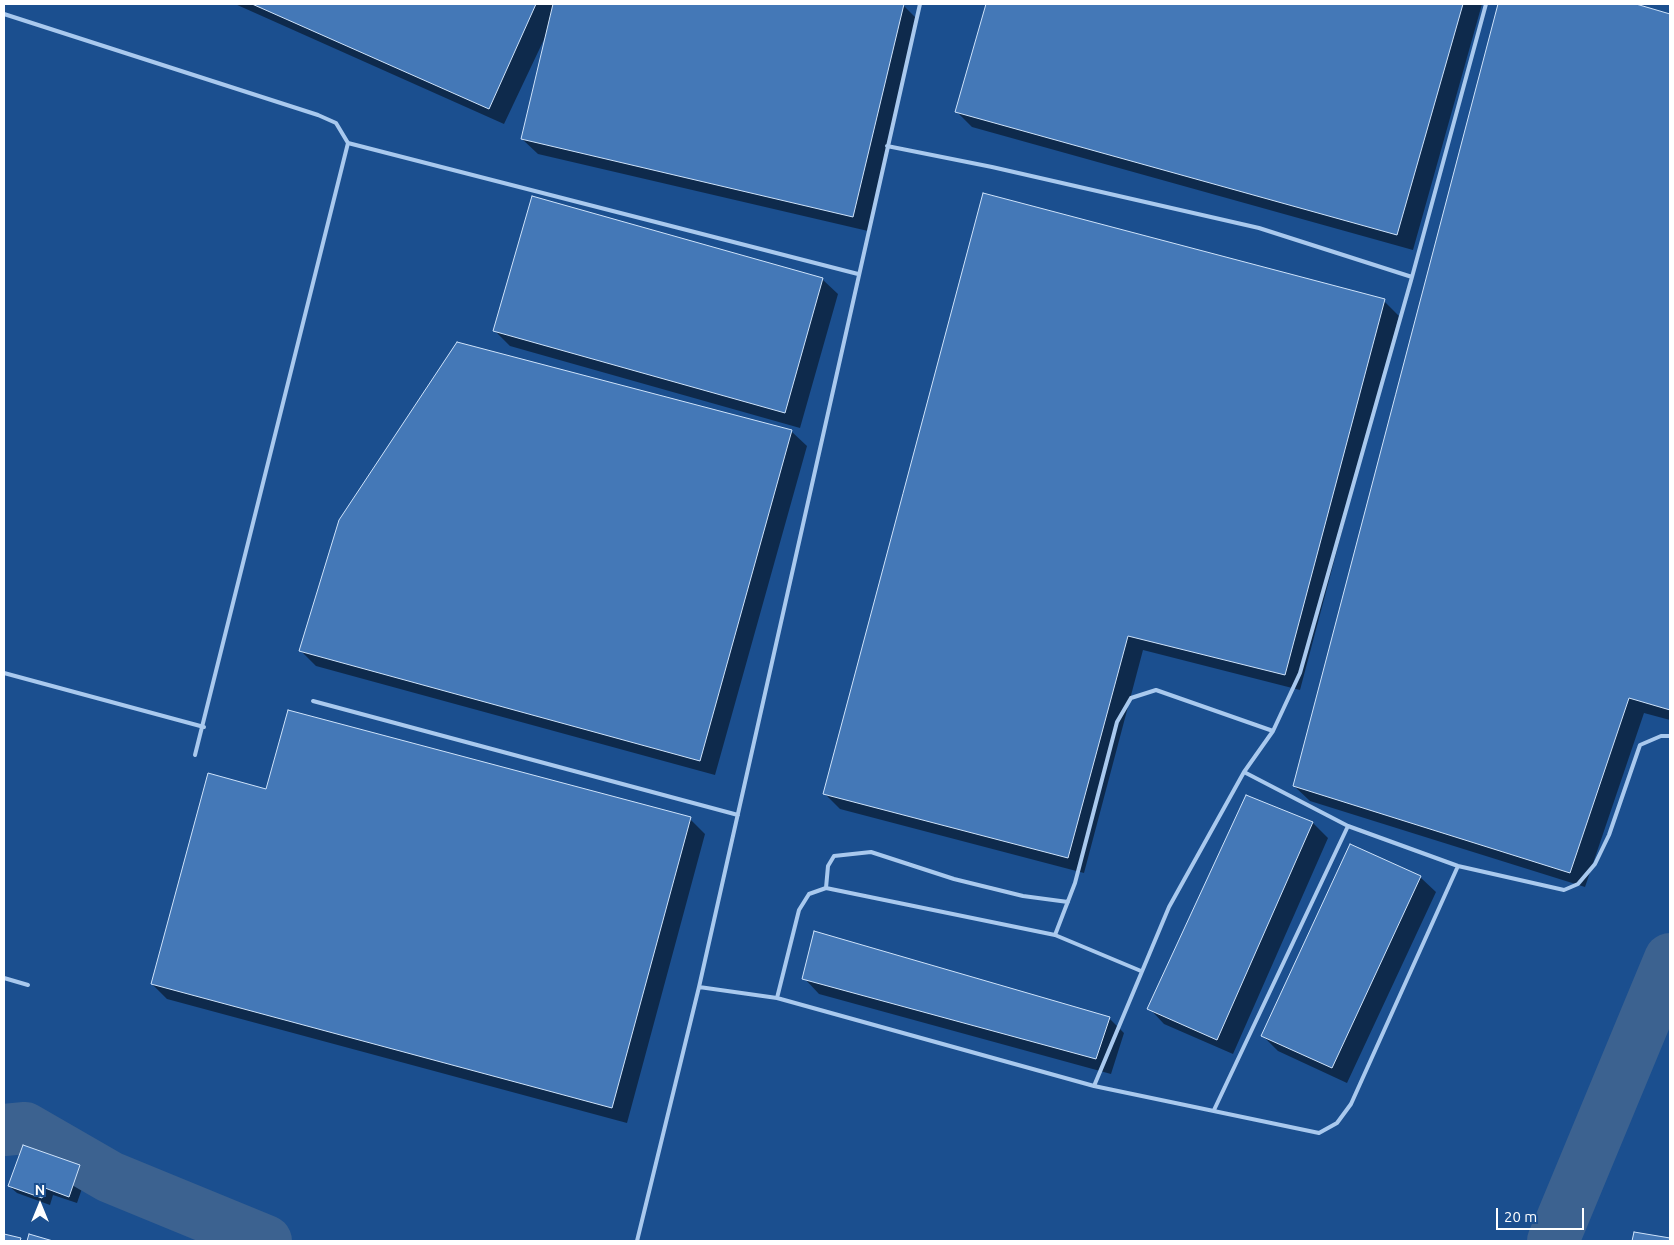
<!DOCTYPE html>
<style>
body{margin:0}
#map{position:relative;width:1674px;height:1245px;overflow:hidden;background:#1b4f8f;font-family:Ubuntu,sans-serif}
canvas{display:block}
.frame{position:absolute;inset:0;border:5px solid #fff;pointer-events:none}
.north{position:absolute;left:15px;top:1180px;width:50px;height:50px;-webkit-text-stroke:4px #1b4f8f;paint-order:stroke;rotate:0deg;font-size:14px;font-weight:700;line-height:20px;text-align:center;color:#fff}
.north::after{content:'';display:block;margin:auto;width:18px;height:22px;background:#fff;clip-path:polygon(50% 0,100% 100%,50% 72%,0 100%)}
.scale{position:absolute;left:1496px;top:1208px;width:88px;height:22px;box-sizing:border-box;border:2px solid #fff;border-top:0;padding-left:6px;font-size:15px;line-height:18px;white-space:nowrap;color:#fff;-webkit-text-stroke:4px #1b4f8f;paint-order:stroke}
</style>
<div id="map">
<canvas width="1674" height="1245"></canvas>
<div class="frame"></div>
<div class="north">N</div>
<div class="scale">20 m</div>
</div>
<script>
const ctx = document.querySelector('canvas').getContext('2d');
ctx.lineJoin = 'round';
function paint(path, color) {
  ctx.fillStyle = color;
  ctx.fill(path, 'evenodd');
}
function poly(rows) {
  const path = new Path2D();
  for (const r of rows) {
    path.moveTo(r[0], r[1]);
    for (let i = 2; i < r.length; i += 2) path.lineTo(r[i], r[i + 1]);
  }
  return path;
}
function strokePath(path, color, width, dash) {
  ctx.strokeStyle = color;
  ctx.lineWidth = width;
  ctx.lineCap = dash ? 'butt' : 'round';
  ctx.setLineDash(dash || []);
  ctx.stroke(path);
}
paint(poly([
 [235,4,898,4,903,5,918,20,868,231,538,154,522,139,548,31,504,124],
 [987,4,1482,4,1413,250,972,127,957,112],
 [1500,4,1631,4,1670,15,1670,720,1644,713,1585,887,1310,801,1294,786],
 [822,279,838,294,800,428,510,346,495,331],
 [1384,301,1399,316,1300,690,1143,650,1084,873,840,809,824,793],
 [791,431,807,446,715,775,316,666,301,651],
 [267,790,690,819,705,834,627,1123,167,999,152,984],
 [1246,797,1313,823,1328,838,1233,1054,1164,1024,1149,1008],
 [1420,877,1436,892,1347,1083,1278,1051,1263,1036],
 [804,978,1109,1018,1124,1033,1111,1074,819,994],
 [23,1146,80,1166,87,1174,77,1203,53,1195,50,1205,17,1193,9,1186]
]), '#0007');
strokePath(poly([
 [4,1130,25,1128,110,1177,266,1241],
 [1553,1241,1670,959]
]), '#3c6290', 52);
const building = poly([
 [252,4,536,4,489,109,252,4],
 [553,4,904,4,853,217,521,139,553,4],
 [986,4,1463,4,1397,235,955,112,986,4],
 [1498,4,1636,4,1670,14,1670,710,1629,698,1570,873,1293,786,1498,4],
 [983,193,1385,299,1285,675,1128,636,1068,858,823,794,983,193],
 [532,196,823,278,785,413,493,331,532,196],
 [457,342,792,430,700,761,299,651,339,520,457,342],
 [288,710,691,817,612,1108,151,984,208,773,266,789,288,710],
 [1246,795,1313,822,1217,1040,1147,1009,1246,795],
 [1350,844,1421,876,1332,1068,1261,1036,1350,844],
 [814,931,1110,1017,1096,1059,802,979,814,931],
 [23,1145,80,1165,69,1197,45,1188,42,1198,8,1186,23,1145],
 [1634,1232,1670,1238,1670,1241,1632,1241,1634,1232],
 [4,1234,21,1238,20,1241,4,1241,4,1234],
 [29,1234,53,1241,27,1241,29,1234]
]);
paint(building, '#4478b7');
strokePath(building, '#cfe3fa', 1);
strokePath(poly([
 [4,14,318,115,336,123,348,143,195,755],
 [348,143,858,274],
 [887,146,992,167,1259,228,1412,277],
 [4,673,204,727],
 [313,701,738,815],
 [1244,772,1348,826,1458,866,1564,890,1578,884,1595,864,1609,835,1640,745,1661,736,1670,736],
 [826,888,828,866,834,856,871,852,954,879,1023,896,1068,902],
 [1055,935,1075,883,1117,722,1131,698,1156,690,1273,731],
 [4,978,28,985],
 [699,987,777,998,1094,1086,1319,1133,1337,1123,1351,1104,1458,866],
 [777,998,799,910,809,894,826,888,1055,935,1141,971],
 [1094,1086,1169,907,1244,772,1273,731,1300,673,1412,277,1486,4],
 [1214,1110,1348,826],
 [637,1241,699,987,920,4]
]), '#a9c9ee', 4);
</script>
